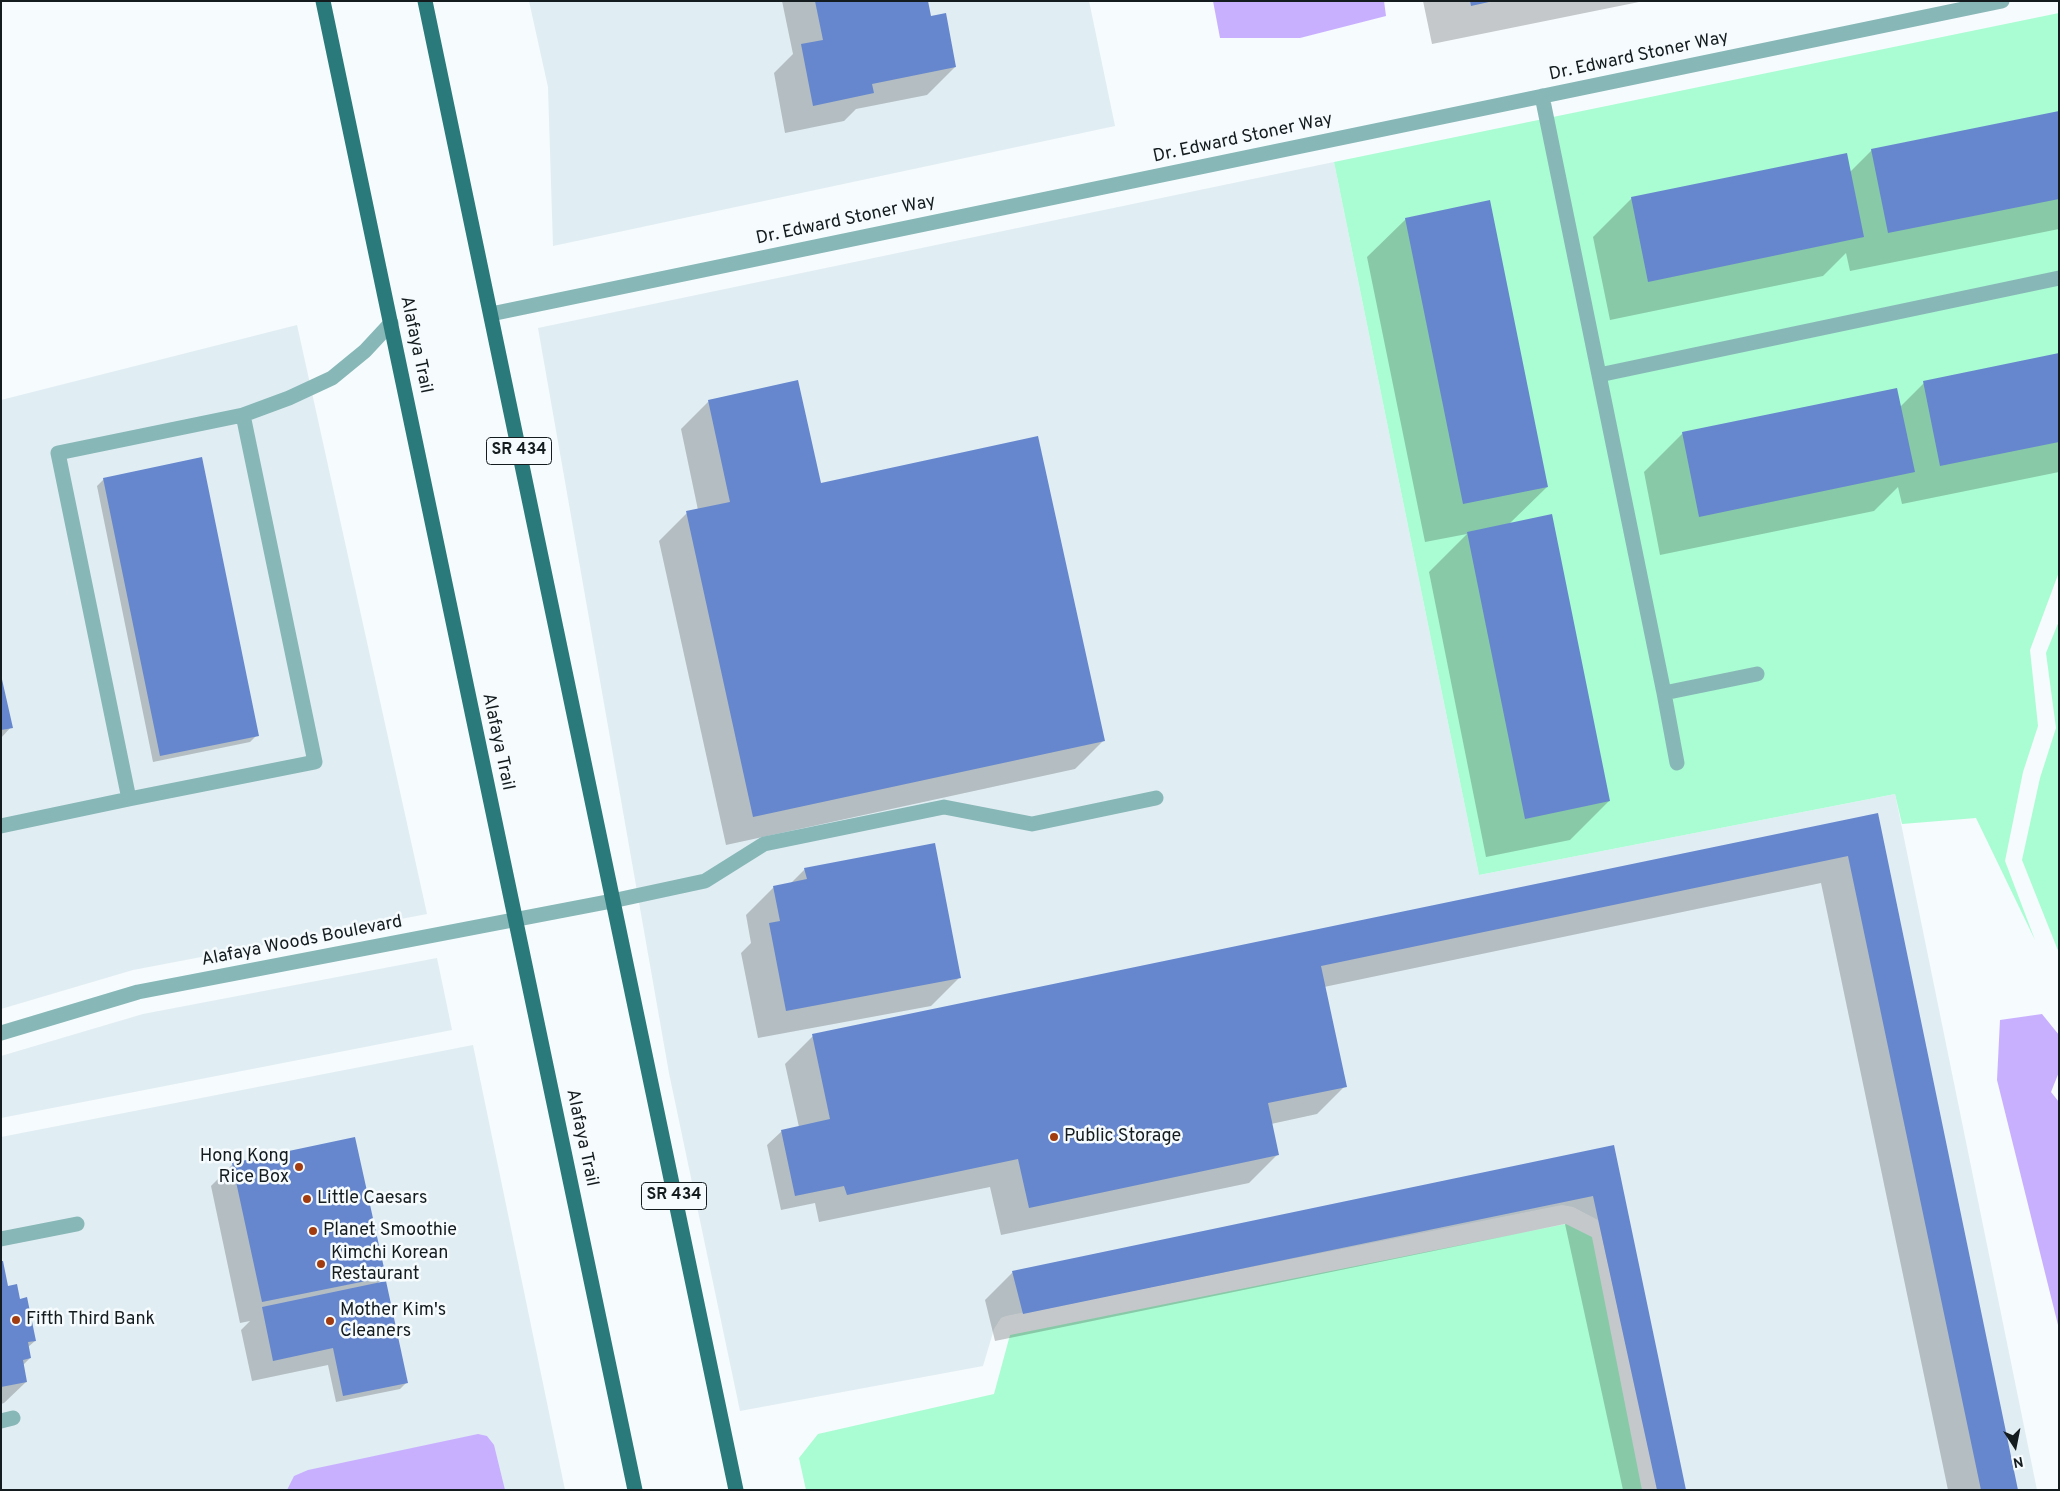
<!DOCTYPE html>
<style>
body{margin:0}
#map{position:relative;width:2060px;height:1491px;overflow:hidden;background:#f6fbfd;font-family:Overpass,sans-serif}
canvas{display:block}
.frame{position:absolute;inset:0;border:2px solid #141c20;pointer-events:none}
.north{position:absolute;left:1990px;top:1421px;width:50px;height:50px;-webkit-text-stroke:4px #f6fbfd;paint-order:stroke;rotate:169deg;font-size:14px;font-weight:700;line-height:20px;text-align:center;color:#141c20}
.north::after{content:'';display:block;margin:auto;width:18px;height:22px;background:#141c20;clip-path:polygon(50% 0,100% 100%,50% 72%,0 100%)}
</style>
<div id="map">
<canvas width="2060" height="1491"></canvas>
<div class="frame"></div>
<div class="north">N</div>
</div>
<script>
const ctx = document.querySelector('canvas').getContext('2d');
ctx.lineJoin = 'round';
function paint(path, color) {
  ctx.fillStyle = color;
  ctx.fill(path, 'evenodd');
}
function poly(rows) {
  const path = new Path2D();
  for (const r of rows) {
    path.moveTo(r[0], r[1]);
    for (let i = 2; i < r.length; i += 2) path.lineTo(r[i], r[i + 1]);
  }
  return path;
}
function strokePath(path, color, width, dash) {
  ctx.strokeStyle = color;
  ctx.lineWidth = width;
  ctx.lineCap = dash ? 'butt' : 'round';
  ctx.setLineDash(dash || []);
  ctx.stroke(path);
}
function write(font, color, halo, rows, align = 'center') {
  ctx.font = font + ' Overpass,sans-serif';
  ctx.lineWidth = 5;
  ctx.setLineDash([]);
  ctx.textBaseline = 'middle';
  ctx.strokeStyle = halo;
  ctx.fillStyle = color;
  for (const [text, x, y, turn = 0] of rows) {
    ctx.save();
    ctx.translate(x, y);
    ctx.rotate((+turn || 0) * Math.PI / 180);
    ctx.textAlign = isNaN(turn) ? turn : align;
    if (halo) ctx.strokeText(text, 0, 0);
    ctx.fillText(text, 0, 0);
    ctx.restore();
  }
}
paint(poly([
 [529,1,1089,1,1115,126,553,246,548,87],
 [1334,162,1479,875,1895,794,2037,1490,1659,1490,1598,1220,1573,1207,1562,1205,1006,1316,1001,1318,994,1329,983,1366,740,1411,669,1073,538,328],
 [297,325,427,914,133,970,1,1009,1,400],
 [437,958,452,1030,1,1118,1,1056,143,1014],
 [473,1045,565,1490,1,1490,1,1137]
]), '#e0edf3');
paint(poly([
 [2059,13,2059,572,2030,650,2038,726,2023,772,2005,861,2035,940,1976,818,1902,824,1895,794,1479,875,1334,162],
 [2059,621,2059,953,2022,860,2040,778,2056,728,2046,653],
 [1566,1224,1592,1237,1642,1490,806,1490,799,1458,818,1434,994,1394,1010,1335]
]), '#aafcd3');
paint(poly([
 [1213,1,1384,1,1386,16,1300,38,1220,38],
 [2042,1014,2059,1035,2059,1072,2051,1092,2059,1102,2059,1329,1997,1080,2000,1020],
 [478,1434,487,1436,494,1445,505,1490,287,1490,294,1476,308,1470]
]), '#c8b0ff');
paint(poly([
 [782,1,926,1,930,18,955,67,927,95,856,109,844,121,785,133,774,73,793,54],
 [1423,1,1644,1,1432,44],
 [2059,112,2059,229,1850,271,1846,253,1823,276,1610,320,1593,237,1632,198,1849,173,1872,150],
 [1406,219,1547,487,1509,524,1609,801,1570,840,1486,857,1429,572,1467,534,1425,542,1367,257],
 [2059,355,2059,472,1902,504,1898,487,1874,511,1660,555,1644,472,1683,433,1900,407,1924,383],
 [709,401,820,485,1103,741,1075,769,726,845,659,541,687,513,698,510,681,429],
 [104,479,257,735,250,742,153,762,97,486],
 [1,677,11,727,1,738],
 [1877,814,2016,1490,1948,1490,1821,883,1324,987,1345,1086,1317,1114,1271,1124,1277,1155,1249,1183,1001,1235,990,1187,819,1222,815,1203,781,1210,767,1145,782,1131,799,1127,785,1064,813,1036],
 [805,869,959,978,931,1006,758,1038,741,953,751,943,746,915,774,887,790,884],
 [1613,1147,1684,1490,1623,1490,1565,1224,995,1341,985,1300,1013,1272],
 [233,1164,385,1276,376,1285,407,1382,400,1389,336,1402,328,1365,252,1381,241,1330,250,1321,240,1323,211,1186],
 [1,1262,7,1287,19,1300,35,1341,28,1347,30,1358,23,1365,26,1382,4,1403,1,1404]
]), '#0003');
paint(poly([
 [815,1,928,1,931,16,946,13,956,67,872,84,874,93,813,106,801,44,823,40],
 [1470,1,1489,1,1489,2,1471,6],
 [2059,111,2059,199,1888,233,1871,149],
 [1847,153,1864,237,1648,282,1631,197],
 [1490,200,1548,487,1463,504,1405,218],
 [2059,353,2059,442,1940,466,1923,381],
 [798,380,821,483,1038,436,1105,741,753,817,686,511,730,502,708,400],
 [1897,388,1915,472,1699,517,1682,432],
 [202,457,259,736,160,756,103,478],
 [1552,514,1610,801,1525,819,1467,532],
 [1,675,13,728,1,730],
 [1878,813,2018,1490,1981,1490,1848,856,1321,966,1347,1087,1268,1103,1279,1155,1029,1208,1018,1159,847,1195,844,1186,795,1196,781,1130,830,1119,812,1034],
 [935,843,961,978,786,1011,769,923,780,921,773,886,807,879,804,868],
 [355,1137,386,1277,262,1302,232,1163],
 [1614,1145,1686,1490,1657,1490,1593,1196,1023,1314,1012,1271],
 [1,1261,3,1261,8,1286,17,1284,20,1299,27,1297,36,1341,28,1342,31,1358,23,1360,27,1382,1,1387],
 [386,1281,408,1383,343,1396,333,1348,273,1361,262,1307]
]), '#6687cd');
strokePath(poly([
 [129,799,315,762,243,415],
 [1,826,129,799,58,453,243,415,289,398,332,378,365,351,391,323],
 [612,901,705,881,764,844,944,807,1032,824,1156,798],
 [1,1239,77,1224],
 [1,1421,13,1418]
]), '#87b7b7', 15);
strokePath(poly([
 [1542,96,1664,693,1757,674],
 [491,314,2002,1],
 [1599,375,2059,278],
 [1664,693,1677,763]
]), '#87b7b7', 15);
strokePath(poly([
 [1,1033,138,992,612,901]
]), '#87b7b7', 15);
strokePath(poly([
 [323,1,635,1490],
 [425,1,736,1490]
]), '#2a7a7b', 15);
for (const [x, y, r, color] of [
 [1054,1137,5,"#a13c10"],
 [299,1167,5,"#a13c10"],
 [307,1199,5,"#a13c10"],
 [313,1231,5,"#a13c10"],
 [321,1264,5,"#a13c10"],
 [16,1320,5,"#a13c10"],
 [330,1321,5,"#a13c10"]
]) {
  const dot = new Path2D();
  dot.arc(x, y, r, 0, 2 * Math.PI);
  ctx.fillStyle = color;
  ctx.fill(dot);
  strokePath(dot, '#f6fbfd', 2);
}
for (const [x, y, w] of [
 [519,451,65],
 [674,1196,65]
]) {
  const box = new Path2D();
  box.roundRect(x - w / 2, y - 13.5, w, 27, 4);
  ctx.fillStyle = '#f6fbfd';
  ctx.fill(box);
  strokePath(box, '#141c20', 1);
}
write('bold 16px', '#141c20', null, [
 ["SR 434",519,451],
 ["SR 434",674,1196]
]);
write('18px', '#141c20', '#f6fbfd', [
 ["Dr. Edward Stoner Way",1639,57,-12],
 ["Dr. Edward Stoner Way",1243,139,-12],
 ["Dr. Edward Stoner Way",846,221,-12],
 ["Alafaya Trail",415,345,78],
 ["Alafaya Trail",497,742,78],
 ["Alafaya Woods Boulevard",302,942,-11],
 ["Alafaya Trail",581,1138,78]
]);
write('18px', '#141c20', '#f6fbfd', [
 ["Public Storage",1064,1137],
 ["Hong Kong",289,1157,"right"],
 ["Rice Box",289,1178,"right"],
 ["Little Caesars",317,1199],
 ["Planet Smoothie",323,1231],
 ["Kimchi Korean",331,1254],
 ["Restaurant",331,1275],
 ["Mother Kim's",340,1311],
 ["Cleaners",340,1332],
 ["Fifth Third Bank",26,1320]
], 'left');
</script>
